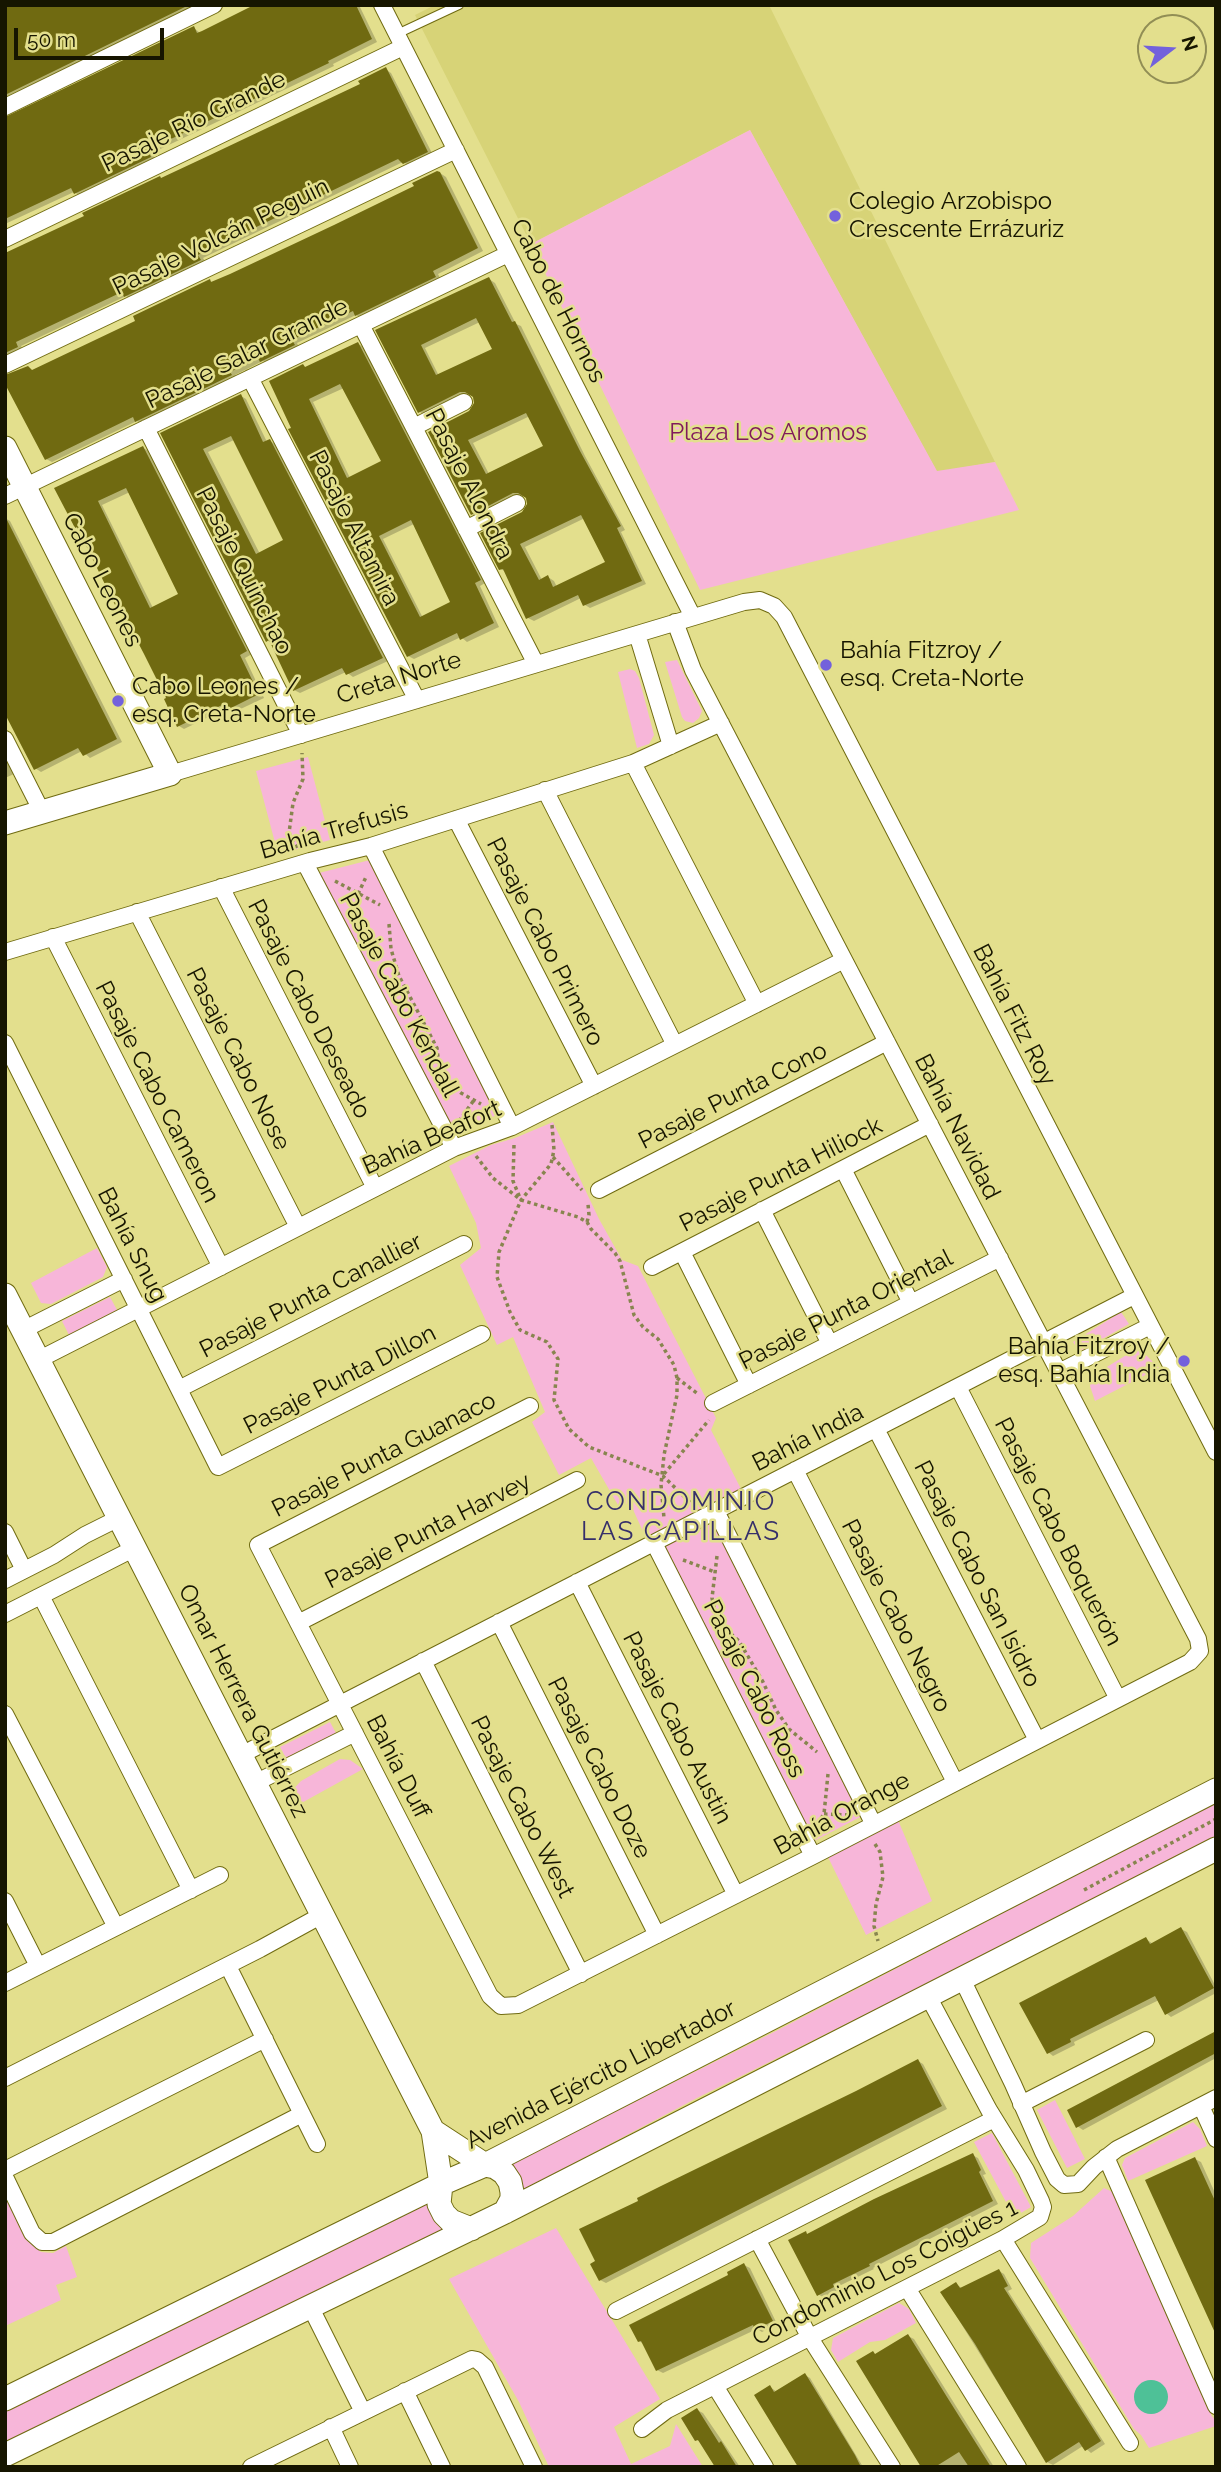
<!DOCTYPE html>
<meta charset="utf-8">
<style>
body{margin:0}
#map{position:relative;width:1221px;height:2472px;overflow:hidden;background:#e3df8d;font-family:Raleway,sans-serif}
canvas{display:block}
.frame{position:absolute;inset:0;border:7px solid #161500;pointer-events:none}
.north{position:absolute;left:1137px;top:14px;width:70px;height:70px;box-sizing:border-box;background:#e3df8d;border:2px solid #918e55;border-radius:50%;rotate:73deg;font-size:19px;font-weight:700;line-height:28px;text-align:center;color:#161500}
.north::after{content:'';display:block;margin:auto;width:24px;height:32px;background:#7361dc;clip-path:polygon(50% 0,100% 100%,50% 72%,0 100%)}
.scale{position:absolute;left:14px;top:28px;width:150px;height:32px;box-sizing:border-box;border:4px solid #161500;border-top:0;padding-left:9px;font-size:21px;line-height:24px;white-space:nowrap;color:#161500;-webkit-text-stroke:5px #e3df8d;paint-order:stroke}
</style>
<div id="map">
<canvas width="1221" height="2472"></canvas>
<div class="frame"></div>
<div class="north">N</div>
<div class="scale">50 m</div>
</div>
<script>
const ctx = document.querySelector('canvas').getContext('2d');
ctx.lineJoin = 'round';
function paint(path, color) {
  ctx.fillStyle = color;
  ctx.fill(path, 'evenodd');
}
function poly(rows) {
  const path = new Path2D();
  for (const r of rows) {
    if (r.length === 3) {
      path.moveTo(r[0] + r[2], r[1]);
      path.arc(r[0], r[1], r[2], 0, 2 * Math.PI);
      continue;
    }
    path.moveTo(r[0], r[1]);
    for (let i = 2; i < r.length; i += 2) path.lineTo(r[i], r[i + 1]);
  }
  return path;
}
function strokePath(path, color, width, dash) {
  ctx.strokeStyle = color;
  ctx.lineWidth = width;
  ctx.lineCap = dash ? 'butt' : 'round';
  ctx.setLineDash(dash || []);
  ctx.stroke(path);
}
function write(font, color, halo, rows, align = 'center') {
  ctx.font = font + ' Raleway,sans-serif';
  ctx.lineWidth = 5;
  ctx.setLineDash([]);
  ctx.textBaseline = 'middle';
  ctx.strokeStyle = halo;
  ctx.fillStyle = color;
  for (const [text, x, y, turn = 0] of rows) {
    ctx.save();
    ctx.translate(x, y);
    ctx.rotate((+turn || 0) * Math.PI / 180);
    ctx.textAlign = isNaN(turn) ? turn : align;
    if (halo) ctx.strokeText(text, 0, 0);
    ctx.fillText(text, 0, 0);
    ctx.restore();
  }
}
paint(poly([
 [435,5,769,5,995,462,937,472,750,130,531,244,415,15]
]), '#d7d377');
paint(poly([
 [750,130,937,471,995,462,1019,510,700,590,531,244],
 [677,660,702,711,699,718,693,723,685,721,682,717,665,662],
 [630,669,635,671,639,678,654,735,649,744,637,748,618,672],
 [308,757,330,840,278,854,256,771],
 [370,860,497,1115,454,1132,319,873],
 [553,1122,599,1219,622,1260,638,1266,716,1418,711,1430,741,1489,646,1538,630,1503,618,1505,591,1458,559,1475,532,1422,545,1412,513,1337,497,1345,460,1265,481,1248,476,1223,449,1166,491,1145,515,1138],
 [97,1248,107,1267,103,1277,51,1304,41,1303,31,1283],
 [110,1297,117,1310,69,1335,62,1321],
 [1121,1312,1129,1324,1079,1352,1073,1342],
 [1133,1351,1142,1351,1159,1368,1095,1401,1090,1386,1092,1376],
 [715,1522,864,1815,812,1842,664,1544],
 [330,1722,337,1735,286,1758,280,1747],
 [340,1759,350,1760,363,1769,296,1806,288,1795,301,1781],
 [1216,1802,1216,1840,697,2098,519,2192,503,2168,776,2031],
 [898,1820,932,1901,866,1935,828,1857],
 [1055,2100,1085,2159,1067,2168,1037,2110],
 [1193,2122,1200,2129,1207,2146,1128,2181,1122,2165,1125,2158],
 [992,2133,1031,2207,1014,2217,974,2142],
 [1104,2188,1117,2194,1212,2409,1211,2415,1216,2421,1216,2426,1149,2448,1141,2435,1134,2429,1030,2258,1031,2243,1073,2216],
 [5,2193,30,2242,41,2252,53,2253,66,2246,77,2277,56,2285,61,2300,5,2326],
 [433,2201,448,2230,5,2448,5,2411],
 [556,2228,660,2399,614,2427,631,2464,670,2446,676,2424,703,2467,549,2467,519,2402,449,2279],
 [899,2303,909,2309,916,2323,885,2340,870,2342,838,2362,831,2350,833,2338]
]), '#f7b6d9');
paint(poly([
 [1151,2397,17]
]), '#4ec197');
paint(poly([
 [5,5,194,5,188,8,190,11,5,97],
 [259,5,359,5,377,42,333,64,334,66,152,153,156,160,81,196,74,192,5,224,5,126,194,28,200,33],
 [385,69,391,73,433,155,410,166,403,162,203,258,206,263,131,299,126,296,21,346,23,350,5,359,5,255,362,84],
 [440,173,446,177,483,251,438,274,441,280,362,318,356,315,297,343,299,348,267,364,263,361,235,375,237,378,142,424,137,421,52,462,46,459,33,371,138,321,210,281,214,283,376,207],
 [489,279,495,283,516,324,521,326,585,456,625,530,621,532,646,584,590,608,585,605,581,598,534,621,528,618,506,572,501,569,529,505,525,495,478,517,472,514,430,433,470,412,476,404,472,394,425,415,420,412,378,330],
 [480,322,494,350,439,376,425,348],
 [530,416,546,447,489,474,473,443],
 [585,518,608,563,557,587,554,581,548,577,542,580,525,547],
 [358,344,364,347,485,583,480,586,499,627,467,642,461,637,414,659,408,656,291,430,303,366,307,368],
 [344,388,383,462,350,478,313,402],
 [414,524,452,603,423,618,383,539],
 [241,396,246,399,267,442,270,441,275,444,388,661,353,677,346,672,300,693,294,690,273,644,267,640,163,434],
 [234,440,286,541,260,554,208,452],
 [143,448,149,451,252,654,245,658,264,698,232,713,225,709,184,729,179,726,169,699,124,613,119,610,80,530,76,527],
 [130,492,180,595,153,608,102,505],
 [5,518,10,521,122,742,90,758,82,751,41,772,35,768],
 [5,757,14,774,5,778],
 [1181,1929,1187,1932,1216,1987,1216,1993,1171,2017,1166,2013,1159,2000,1074,2042,1075,2045,1053,2056,1048,2052,1146,1939,1153,1944],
 [1216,2033,1216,2058,1083,2130,1077,2126],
 [918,2061,923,2064,947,2109,606,2283,600,2280],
 [972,2155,978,2158,986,2174,983,2175,998,2204,873,2268,874,2269,837,2287,839,2290,824,2298,818,2294,809,2235],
 [1195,2159,1201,2162,1216,2195,1216,2332],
 [744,2265,750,2268,777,2324,762,2332,757,2329,663,2373,657,2370,644,2344,639,2341],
 [999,2271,1004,2274,1012,2289,1008,2291,1105,2444,1091,2453,1083,2446,1053,2465,1047,2462,942,2293,956,2284,963,2289],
 [908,2336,914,2339,994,2467,923,2467,877,2355],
 [805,2375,810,2378,863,2467,800,2467,770,2387,777,2392],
 [697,2410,703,2413,740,2467,716,2467,701,2442,697,2440]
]), '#0003');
paint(poly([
 [5,5,184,5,185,7,5,95],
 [254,5,356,5,372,39,328,61,329,63,148,150,151,157,74,194,71,188,5,219,5,117,194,26,197,33,202,31],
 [386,67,428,152,403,164,398,159,198,255,201,260,124,297,122,292,16,342,18,347,5,353,5,253,84,216,82,213,160,176,161,178,208,156,360,84,358,81],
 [437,171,440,172,478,248,433,271,436,277,355,316,353,311,292,340,295,345,260,362,258,358,230,372,232,375,135,422,133,417,45,460,5,384,5,375,28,366,32,370,135,321,133,316,210,279,211,282,230,274,334,225,414,186,412,183],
 [489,277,512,322,515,321,580,451,621,526,617,528,642,581,583,606,578,595,526,619,503,569,499,570,480,533,522,512,527,504,526,498,518,493,513,493,471,515,428,432,469,411,474,403,473,397,465,392,460,392,418,413,375,330],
 [476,318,492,349,436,375,421,345],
 [526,413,543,446,486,474,468,440],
 [581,515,605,562,553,587,548,575,539,580,520,544],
 [358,342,481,580,475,583,494,623,460,640,457,633,407,657,288,429,291,428,269,381,303,364,305,367],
 [340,384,381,461,347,478,309,399],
 [411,520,450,602,420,617,379,536],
 [241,394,263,442,270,439,383,658,346,675,342,668,293,691,269,640,266,642,160,433],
 [231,436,283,540,256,554,203,449],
 [143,446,247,651,240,655,259,694,225,711,222,705,177,727,164,699,166,698,144,654,121,610,118,611,77,527,75,528,54,488],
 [126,488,178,594,150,608,98,501],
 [5,516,117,739,83,756,78,748,34,770,5,714],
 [1181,1927,1214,1988,1165,2015,1155,1996,1070,2039,1071,2042,1047,2054,1019,2003,1146,1937,1150,1944],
 [1216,2031,1216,2053,1076,2128,1067,2110],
 [918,2059,942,2106,599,2281,590,2264,595,2261,579,2229,638,2201,637,2198,661,2186,856,2091],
 [973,2153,981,2170,979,2172,993,2201,869,2264,870,2266,833,2284,834,2287,817,2296,788,2240,806,2231,807,2234,874,2199],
 [1195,2157,1216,2203,1216,2335,1145,2180],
 [744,2263,773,2321,755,2330,753,2325,656,2371,641,2341,638,2342,629,2325,728,2275,727,2272],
 [999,2269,1008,2286,1004,2288,1101,2441,1085,2451,1079,2442,1046,2463,975,2344,940,2292,956,2282,960,2288],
 [908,2334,947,2397,991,2467,969,2467,959,2452,935,2467,921,2467,856,2361,873,2351,875,2354],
 [805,2373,855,2455,861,2467,798,2467,754,2395,770,2385,774,2392],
 [697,2408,719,2443,721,2441,737,2467,715,2467,698,2440,695,2441,681,2418]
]), '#706a11');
const lane = poly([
 [397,34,459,5]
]);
const street = poly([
 [382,5,693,617],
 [5,107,214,5],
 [5,239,403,47],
 [361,325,536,664],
 [5,365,456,150],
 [250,378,417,700],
 [414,427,464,402],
 [146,428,301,735],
 [5,496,508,254],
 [466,529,517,503],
 [637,634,671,746],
 [5,739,42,812],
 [633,763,757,1004],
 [170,774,744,602,760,600,774,606,784,617,1216,1452],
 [545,790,675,1045],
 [456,819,594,1086],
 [371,846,512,1127],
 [305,863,454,1148],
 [221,887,375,1188],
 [137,912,298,1227],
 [53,937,221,1267],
 [5,952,310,861,371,846,633,763,721,723],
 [5,1043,218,1467,482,1334],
 [843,1169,911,1303],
 [599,1190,887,1042],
 [762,1210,830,1344],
 [682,1252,749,1385],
 [652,1267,930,1124],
 [23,1330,124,1279],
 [38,1360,454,1148,512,1127,844,960],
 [1059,1372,1150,1326],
 [958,1387,1118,1699],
 [179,1389,464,1244],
 [713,1403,1000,1258],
 [530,1406,258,1545,490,1996,501,2006,518,2005,813,1856,1190,1662,1200,1651,1198,1639,693,670,675,622],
 [876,1429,1037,1740],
 [795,1470,955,1782],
 [716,1511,873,1823],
 [5,1532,24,1570],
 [654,1543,813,1856],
 [5,1580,54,1555,85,1535,119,1518],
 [577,1582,736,1895],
 [41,1596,191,1890],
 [5,1614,135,1548],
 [499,1622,657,1935],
 [298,1623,577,1480],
 [423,1661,581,1974],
 [5,1714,116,1927],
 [241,1755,1134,1296],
 [255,1783,355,1733],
 [5,1901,38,1966],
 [228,1966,317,2144],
 [962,1979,1013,2084,1043,2152,1057,2179,1064,2185,1078,2184,1094,2167,1117,2149,1216,2098],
 [5,1983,220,1875],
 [5,2078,260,1949,322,1915],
 [1021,2104,1146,2040],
 [1201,2106,1216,2139],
 [1106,2157,1216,2406],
 [5,2170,265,2039],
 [5,2177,32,2233,42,2242,53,2242,302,2114],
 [757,2239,810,2338,892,2467],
 [1003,2239,1130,2443],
 [907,2288,1018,2467],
 [310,2306,363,2412],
 [616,2311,994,2119],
 [715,2386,765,2467],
 [405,2391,442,2467],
 [331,2427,350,2467],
 [642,2429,667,2410,1003,2239,1040,2217,1043,2207,1041,2201,1026,2170,989,2110,928,1996],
 [251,2467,472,2359,477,2360,485,2367,534,2467]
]);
const secondary = poly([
 [5,448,170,774,5,823],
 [5,1295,433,2131,441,2184,439,2204,444,2214,451,2221,471,2229],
 [433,2131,485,2165,495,2167,504,2173,510,2182,512,2192,512,2199,505,2212],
 [5,2399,441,2184,485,2165,1216,1790],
 [5,2455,505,2212,1216,1849]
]);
strokePath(lane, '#706b11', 10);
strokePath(street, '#706b11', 18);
strokePath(secondary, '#706b11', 25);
strokePath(poly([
 [297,848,289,833,293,803,303,779,302,753],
 [335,881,380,905],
 [358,894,366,877],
 [389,924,391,949,399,976,437,1048,440,1076,461,1093,481,1104],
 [459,1121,474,1100],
 [552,1125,554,1150,551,1164,521,1200,499,1252,497,1277,510,1312,520,1330,547,1342,558,1359,554,1400,569,1429,589,1447,663,1476,692,1504],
 [514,1145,513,1181,520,1198],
 [476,1156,493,1178,521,1200,578,1217,587,1222,591,1229,615,1253,620,1261,634,1315,643,1327,658,1339,674,1365,677,1378,677,1395,664,1455,661,1485,664,1518],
 [553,1157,582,1190],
 [587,1222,589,1215,588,1204],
 [677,1378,698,1394],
 [664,1474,709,1420],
 [717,1556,712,1598,717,1619,722,1626,739,1641,763,1682,776,1710,789,1729,817,1752],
 [683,1560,715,1572],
 [824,1814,850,1815],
 [817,1824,824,1814,828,1774],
 [875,1844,880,1852,883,1877,876,1904,874,1926,878,1941],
 [1084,1890,1216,1819]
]), '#88854f', 3.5, [3.5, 3.5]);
strokePath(lane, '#fff', 8);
strokePath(street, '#fff', 16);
strokePath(secondary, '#fff', 23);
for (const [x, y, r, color] of [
 [835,216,7,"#7361dc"],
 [826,665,7,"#7361dc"],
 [118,701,7,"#7361dc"],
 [1184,1361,7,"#7361dc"]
]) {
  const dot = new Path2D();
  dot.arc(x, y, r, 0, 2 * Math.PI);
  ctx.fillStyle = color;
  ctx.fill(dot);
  strokePath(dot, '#e3df8d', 2.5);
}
write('24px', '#161500', '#e3df8d', [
 ["Pasaje Río Grande",194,122,-26],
 ["Pasaje Volcán Peguin",221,237,-26],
 ["Cabo de Hornos",558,301,63],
 ["Pasaje Salar Grande",247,354,-26],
 ["Pasaje Alondra",469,484,63],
 ["Pasaje Altamira",354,528,63],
 ["Pasaje Quinchao",244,571,63],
 ["Cabo Leones",102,580,63],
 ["Creta Norte",399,678,-17],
 ["Bahía Trefusis",334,831,-16],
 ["Pasaje Cabo Primero",545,942,63],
 ["Pasaje Cabo Kendall",399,995,62],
 ["Pasaje Cabo Deseado",309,1009,63],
 ["Bahía Fitz Roy",1014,1015,63],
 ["Pasaje Cabo Nose",238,1059,63],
 ["Pasaje Cabo Cameron",157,1092,63],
 ["Pasaje Punta Cono",733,1096,-27],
 ["Bahía Navidad",957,1127,63],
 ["Bahía Beafort",432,1138,-24],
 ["Pasaje Punta Hiliock",781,1175,-27],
 ["Bahía Snug",132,1245,63],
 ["Pasaje Punta Canallier",311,1296,-27],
 ["Pasaje Punta Oriental",846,1310,-27],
 ["Pasaje Punta Dillon",340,1380,-27],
 ["Bahía India",808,1438,-27],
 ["Pasaje Punta Guanaco",384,1455,-27],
 ["Pasaje Punta Harvey",428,1531,-27],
 ["Pasaje Cabo Boquerón",1058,1532,63],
 ["Pasaje Cabo San Isidro",977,1574,63],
 ["Pasaje Cabo Negro",896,1616,63],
 ["Pasaje Cabo Ross",754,1689,63],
 ["Omar Herrera Gutiérrez",243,1701,63],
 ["Pasaje Cabo Austin",677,1728,63],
 ["Bahía Duff",398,1767,63],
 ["Pasaje Cabo Doze",599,1768,63],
 ["Pasaje Cabo West",522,1807,63],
 ["Bahía Orange",842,1814,-28],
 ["Avenida Ejército Libertador",601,2075,-27],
 ["Condominio Los Coigües 1",885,2273,-27]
]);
write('24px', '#161500', '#e3df8d', [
 ["Colegio Arzobispo",849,202],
 ["Crescente Errázuriz",849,230],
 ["Bahía Fitzroy /",840,651],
 ["esq. Creta-Norte",840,679],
 ["Cabo Leones /",132,687],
 ["esq. Creta-Norte",132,715],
 ["Bahía Fitzroy /",1170,1347,"right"],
 ["esq. Bahía India",1170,1375,"right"]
], 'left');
write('24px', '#80195c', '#e3df8d', [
 ["Plaza Los Aromos",768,433]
]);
ctx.letterSpacing = '2px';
write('26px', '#362f6a', '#e3df8d', [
 ["CONDOMINIO",681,1502],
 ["LAS CAPILLAS",681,1532]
]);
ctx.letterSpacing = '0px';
</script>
